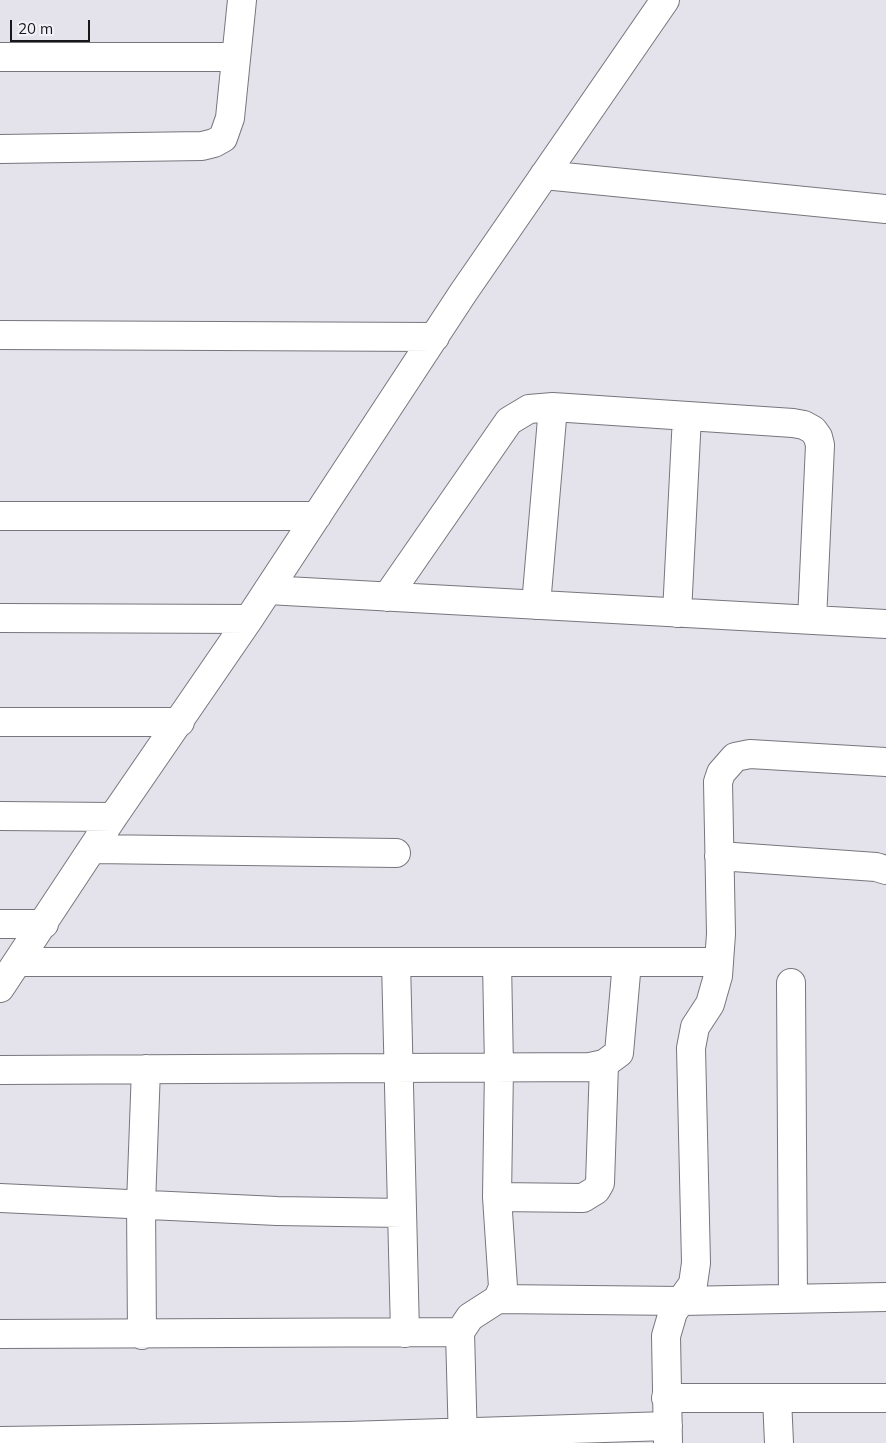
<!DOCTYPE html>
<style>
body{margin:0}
#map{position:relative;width:886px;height:1443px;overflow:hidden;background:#e4e3eb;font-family:Mulish,sans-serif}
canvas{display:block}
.scale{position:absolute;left:10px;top:20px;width:80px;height:22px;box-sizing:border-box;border:2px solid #17171a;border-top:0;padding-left:6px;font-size:15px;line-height:18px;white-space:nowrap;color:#17171a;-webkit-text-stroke:4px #f2f0f8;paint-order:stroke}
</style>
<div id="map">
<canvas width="886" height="1443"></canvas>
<div class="scale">20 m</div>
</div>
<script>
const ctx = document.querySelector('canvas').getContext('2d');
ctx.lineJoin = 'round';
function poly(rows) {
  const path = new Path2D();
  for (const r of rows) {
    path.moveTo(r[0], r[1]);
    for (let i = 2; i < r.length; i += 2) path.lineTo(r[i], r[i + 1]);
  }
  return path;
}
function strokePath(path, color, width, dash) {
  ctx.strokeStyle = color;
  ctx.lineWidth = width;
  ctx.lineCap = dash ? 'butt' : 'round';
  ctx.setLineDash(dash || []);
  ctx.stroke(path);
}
const minor = poly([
 [0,57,236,57],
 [0,149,202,146,214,143,223,138,230,118,242,0],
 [544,175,886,209],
 [0,335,435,337],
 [0,516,317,516],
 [268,590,886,624],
 [387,597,509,421,529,409,553,407,793,423,804,425,813,430,818,437,820,445,812,620],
 [536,605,553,407],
 [677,613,687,416],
 [0,618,249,619],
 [0,722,180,722],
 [0,816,113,817],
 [93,849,396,853],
 [719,856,876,867,886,870],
 [0,924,44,924],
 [18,962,719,962],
 [396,962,405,1333],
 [791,983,793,1299],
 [0,988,113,817,249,619,463,293,665,0],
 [0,1070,590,1067,604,1064,619,1053,627,962],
 [497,1197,583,1198,596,1190,600,1183,604,1064],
 [0,1198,277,1211,402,1213],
 [498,1299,681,1301,886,1297],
 [0,1334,460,1332],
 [142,1335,141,1204,146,1069],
 [666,1398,886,1398],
 [777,1398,779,1443],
 [0,1441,347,1436,668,1426],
 [463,1443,460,1332,470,1317,498,1299,503,1287,497,1197,499,1068,497,962],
 [668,1443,666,1336,673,1312,693,1284,696,1263,691,1048,695,1027,710,1004,718,976,721,934,718,782,721,773,735,757,750,754,886,762]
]);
strokePath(minor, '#77767d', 30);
strokePath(minor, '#fff', 28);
</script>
